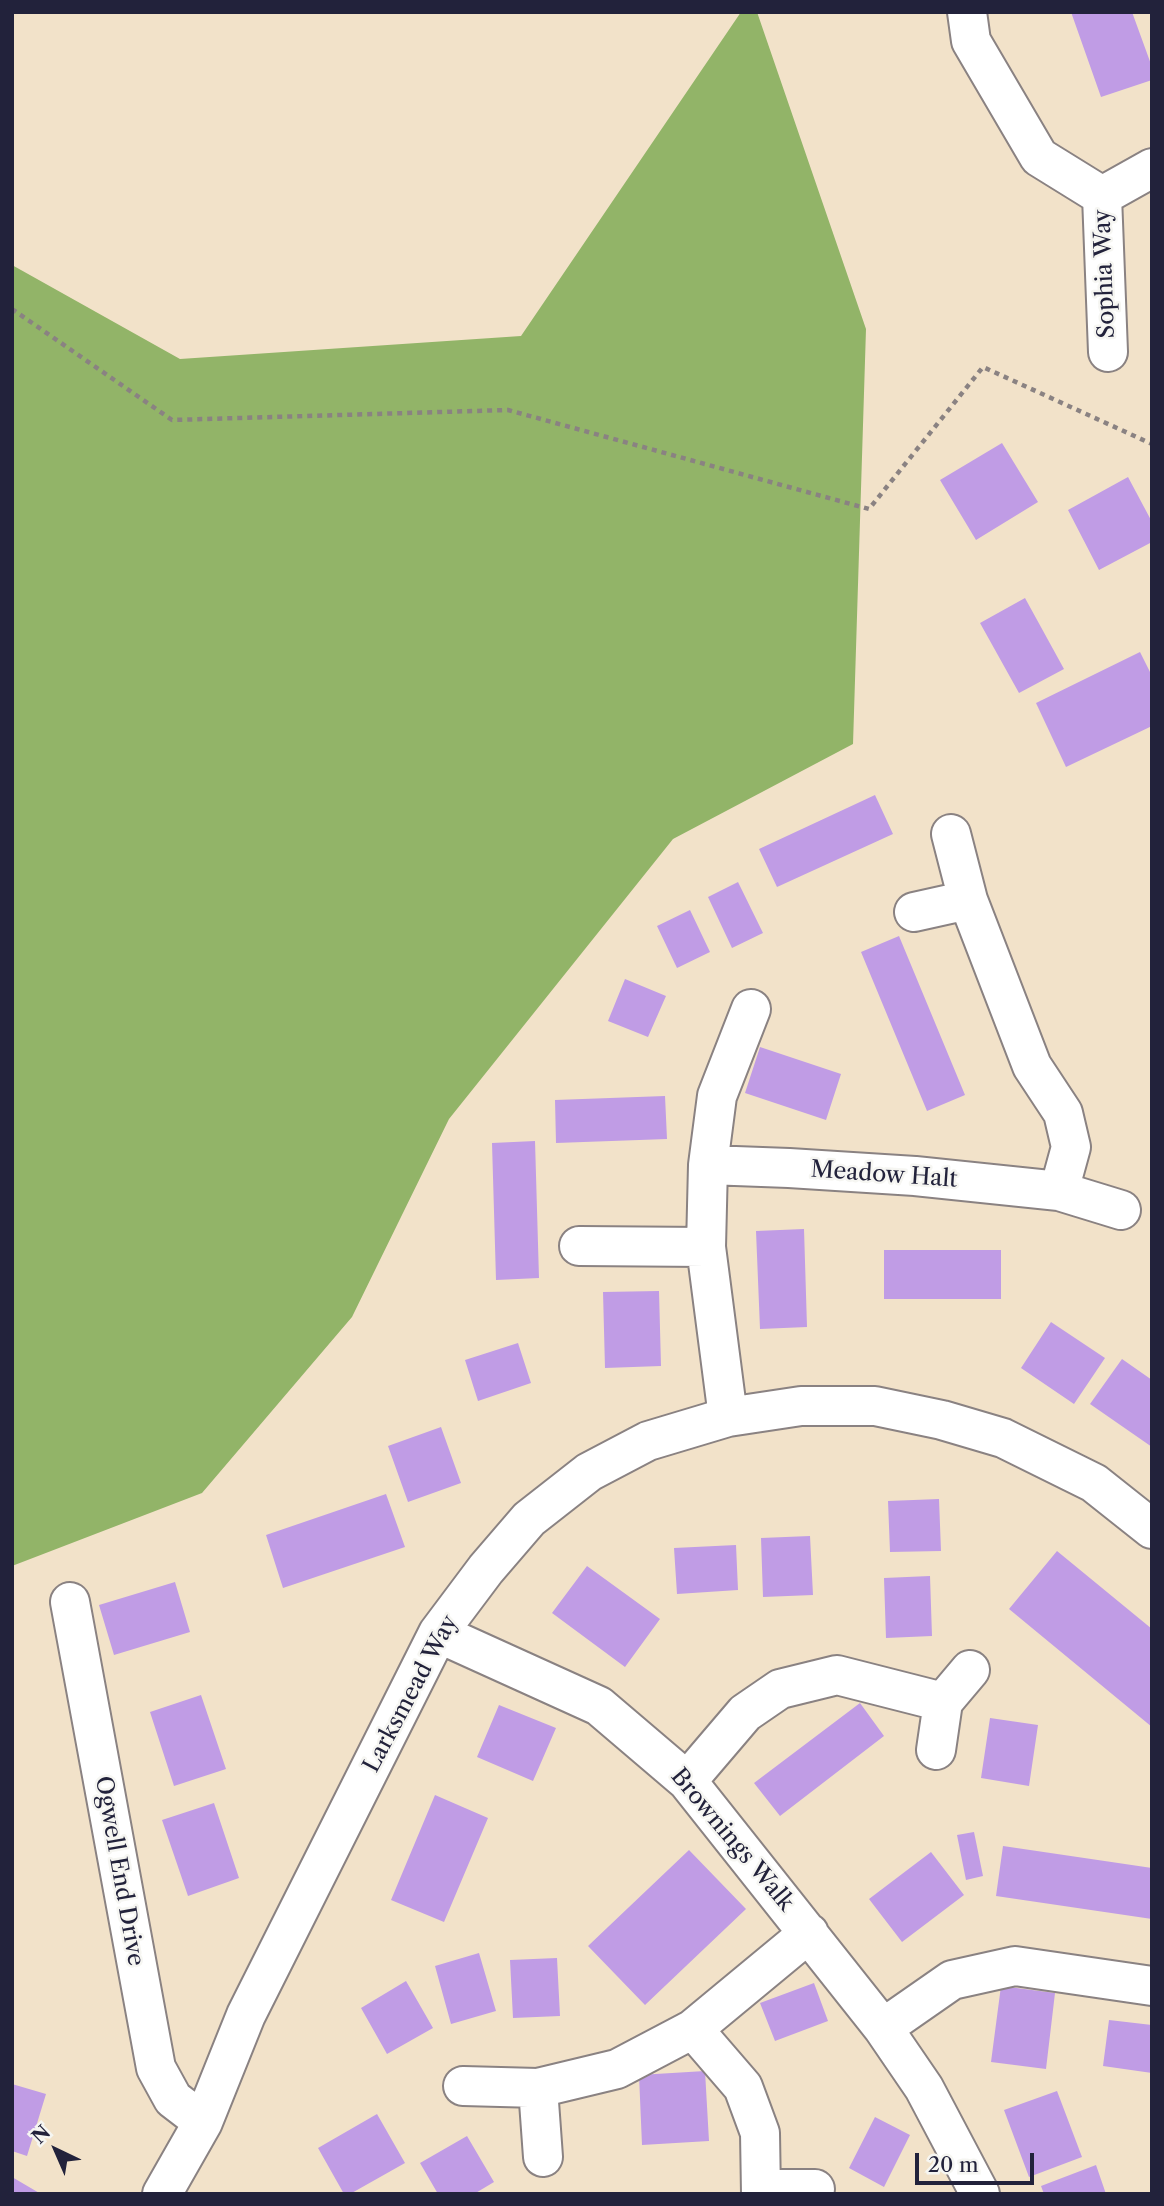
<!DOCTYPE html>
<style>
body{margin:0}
#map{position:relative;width:1164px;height:2206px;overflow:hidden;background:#f2e2c9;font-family:"Libre Caslon Text",serif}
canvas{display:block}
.frame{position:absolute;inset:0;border:14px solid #22223b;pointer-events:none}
.north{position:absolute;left:21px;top:2115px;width:70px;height:70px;-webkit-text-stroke:5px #f6f6f2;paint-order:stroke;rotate:316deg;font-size:19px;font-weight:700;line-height:28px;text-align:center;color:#22223b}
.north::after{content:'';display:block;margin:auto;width:24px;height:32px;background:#22223b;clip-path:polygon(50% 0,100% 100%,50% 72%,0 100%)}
.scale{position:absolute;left:915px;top:2153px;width:119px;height:32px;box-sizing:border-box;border:4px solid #22223b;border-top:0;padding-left:9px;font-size:21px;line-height:24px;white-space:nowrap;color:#22223b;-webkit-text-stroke:5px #f6f6f2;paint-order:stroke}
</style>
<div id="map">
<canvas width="1164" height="2206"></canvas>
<div class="frame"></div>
<div class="north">N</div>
<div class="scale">20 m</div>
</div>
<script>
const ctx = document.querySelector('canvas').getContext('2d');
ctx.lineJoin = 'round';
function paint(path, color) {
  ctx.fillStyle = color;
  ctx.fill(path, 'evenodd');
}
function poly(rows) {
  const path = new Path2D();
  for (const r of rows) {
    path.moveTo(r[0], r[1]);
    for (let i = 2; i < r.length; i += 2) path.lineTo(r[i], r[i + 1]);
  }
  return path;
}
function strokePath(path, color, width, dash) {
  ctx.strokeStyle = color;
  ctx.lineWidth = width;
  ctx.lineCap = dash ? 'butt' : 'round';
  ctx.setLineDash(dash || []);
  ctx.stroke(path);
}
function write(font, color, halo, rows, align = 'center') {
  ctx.font = font + ' "Libre Caslon Text",serif';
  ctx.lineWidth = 5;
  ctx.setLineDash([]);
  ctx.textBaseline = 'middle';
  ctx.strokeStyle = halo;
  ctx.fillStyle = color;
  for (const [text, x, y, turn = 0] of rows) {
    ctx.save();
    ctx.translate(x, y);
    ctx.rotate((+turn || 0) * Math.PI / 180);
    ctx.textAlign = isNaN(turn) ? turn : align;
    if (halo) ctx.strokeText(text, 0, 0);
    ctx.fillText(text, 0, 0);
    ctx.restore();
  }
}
paint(poly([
 [741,12,757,12,866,329,853,744,673,839,449,1119,352,1317,202,1493,12,1566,12,265,180,359,521,336]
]), '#92b468');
paint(poly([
 [1071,12,1132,12,1152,67,1152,80,1101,97],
 [1002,443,1038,502,976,540,940,480],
 [1128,477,1152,522,1152,542,1099,570,1068,510],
 [1025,598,1064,669,1019,693,980,623],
 [1140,652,1152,676,1152,726,1066,767,1036,703],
 [875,795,893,834,777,887,759,849],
 [738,882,763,933,732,948,708,897],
 [690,910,710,952,677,968,657,926],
 [899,936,965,1095,927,1111,861,952],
 [625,979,666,996,648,1037,608,1021],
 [760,1047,841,1074,826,1120,745,1093],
 [665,1096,667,1139,556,1143,555,1100],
 [535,1141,539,1278,496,1280,492,1143],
 [804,1229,807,1327,760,1329,756,1231],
 [884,1250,1001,1250,1001,1299,884,1299],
 [659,1291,661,1366,605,1368,603,1292],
 [1051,1322,1105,1358,1074,1404,1021,1368],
 [518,1343,531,1383,478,1401,465,1360],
 [1122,1359,1152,1380,1152,1447,1090,1404],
 [441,1427,461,1483,408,1502,388,1446],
 [386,1494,405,1547,283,1588,266,1535],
 [939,1499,941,1551,890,1552,888,1501],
 [810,1536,813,1595,763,1597,761,1538],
 [736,1545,738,1590,677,1594,674,1548],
 [1057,1551,1152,1629,1152,1727,1009,1609],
 [587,1566,660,1619,625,1667,552,1613],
 [930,1576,932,1636,886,1638,884,1578],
 [175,1582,190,1632,114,1655,99,1605],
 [201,1695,226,1769,174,1786,150,1712],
 [860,1703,884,1736,780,1816,754,1783],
 [499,1705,556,1728,533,1781,477,1757],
 [990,1718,1038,1725,1029,1786,981,1778],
 [435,1795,488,1818,444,1922,391,1900],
 [214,1803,239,1878,188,1896,162,1820],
 [974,1832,983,1876,966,1880,957,1835],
 [1003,1846,1152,1868,1152,1919,996,1896],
 [689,1850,746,1909,645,2005,588,1946],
 [931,1852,964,1895,902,1942,869,1899],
 [479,1953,496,2011,451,2024,435,1966],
 [557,1958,560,2016,513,2018,510,1960],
 [406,1981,433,2028,387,2054,361,2008],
 [814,1983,828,2021,775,2041,760,2003],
 [1001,1986,1055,1993,1046,2069,991,2062],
 [1109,2020,1152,2025,1152,2073,1103,2066],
 [705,2071,709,2141,642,2145,639,2075],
 [12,2084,46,2094,27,2156,12,2151],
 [1057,2091,1082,2157,1029,2177,1004,2110],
 [377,2114,405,2163,350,2194,344,2194,318,2148],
 [875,2117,910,2135,884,2187,849,2168],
 [467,2136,494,2182,474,2194,438,2194,420,2163],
 [1096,2165,1106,2194,1044,2194,1041,2186],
 [12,2177,41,2194,12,2194]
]), '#c09ce5');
const minor = poly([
 [967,12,971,41,1039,157,1102,196,1152,168],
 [1102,196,1108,352],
 [914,912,968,900],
 [708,1165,717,1096,751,1009],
 [1059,1191,1121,1210],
 [579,1246,706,1247],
 [728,1417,706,1247,708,1165,789,1168,915,1176,1059,1191,1071,1147,1063,1113,1032,1066,968,900,951,834],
 [70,1602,156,2068,173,2099,203,2122],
 [438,1633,599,1706,687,1781,883,2028,924,2088,980,2194],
 [936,1750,943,1702,970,1670],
 [687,1781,745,1713,780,1689,837,1675,943,1702],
 [883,2028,952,1980,1015,1966,1152,1986],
 [693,2029,743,2087,760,2133,761,2194],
 [463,2086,538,2088,617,2069,693,2029,809,1933],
 [538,2088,543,2157],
 [761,2189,815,2189],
 [162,2194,203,2122,246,2015,438,1633,486,1569,529,1519,589,1472,648,1441,728,1417,801,1406,875,1406,942,1420,1003,1438,1094,1483,1152,1529]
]);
strokePath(minor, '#8a8282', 42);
strokePath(poly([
 [12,309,172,420,508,410,869,509,983,367,1152,444]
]), '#8a8282', 4.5, [5, 5]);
strokePath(minor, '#fff', 38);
write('23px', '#22223b', '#f6f6f2', [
 ["Sophia Way",1105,274,-92],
 ["Meadow Halt",884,1175,4],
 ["Larksmead Way",411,1694,-62],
 ["Brownings Walk",732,1840,50],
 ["Ogwell End Drive",119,1871,80]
]);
</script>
